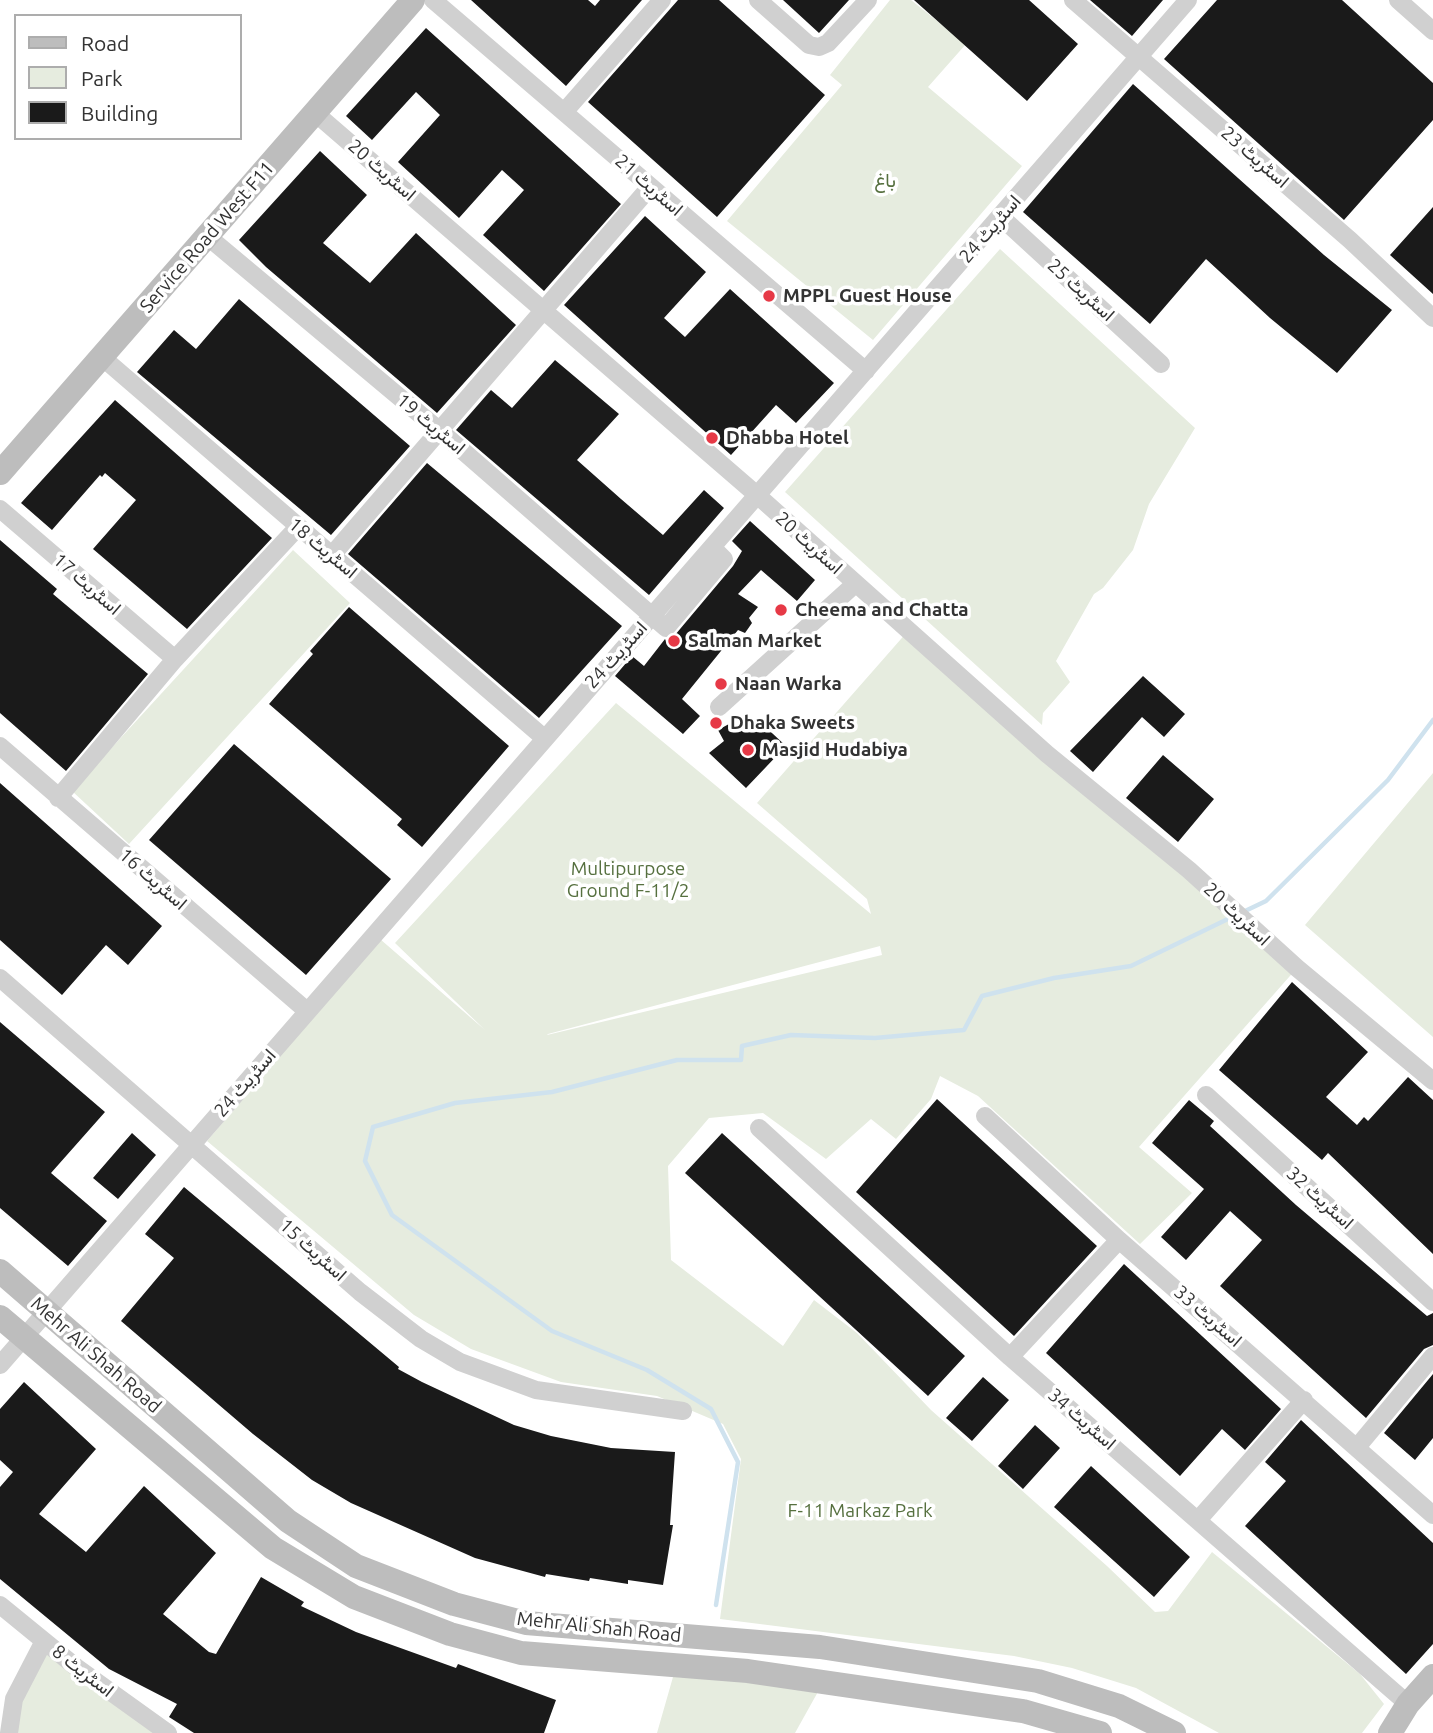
<!DOCTYPE html>
<meta charset="utf-8">
<style>
body{margin:0}
#map{position:relative;width:1433px;height:1733px;overflow:hidden;background:#fff;font-family:Ubuntu,sans-serif}
canvas{display:block}
.legend{position:absolute;left:14px;top:14px;width:228px;height:126px;box-sizing:border-box;background:#fff;border:2px solid #adadad;margin:0;padding:9px 12px;list-style:none;font-size:21px;color:#333}
.legend li{display:flex;align-items:center;gap:14px;height:35px}
.legend b{width:35px;border:2px solid #adadad}
</style>
<div id="map">
<canvas width="1433" height="1733"></canvas>
<ul class="legend">
<li><b style="height:9px;background:#bdbdbd"></b>Road</li>
<li><b style="height:19px;background:#e6ecdf"></b>Park</li>
<li><b style="height:19px;background:#1a1a1a"></b>Building</li>
</ul>
</div>
<script>
const ctx = document.querySelector('canvas').getContext('2d');
ctx.lineJoin = 'round';
function paint(path, color) {
  ctx.fillStyle = color;
  ctx.fill(path, 'evenodd');
}
function poly(rows) {
  const path = new Path2D();
  for (const r of rows) {
    path.moveTo(r[0], r[1]);
    for (let i = 2; i < r.length; i += 2) path.lineTo(r[i], r[i + 1]);
  }
  return path;
}
function strokePath(path, color, width, dash) {
  ctx.strokeStyle = color;
  ctx.lineWidth = width;
  ctx.lineCap = dash ? 'butt' : 'round';
  ctx.setLineDash(dash || []);
  ctx.stroke(path);
}
function write(font, color, halo, rows, align = 'center') {
  ctx.font = font + ' Ubuntu,Vazirmatn,sans-serif';
  ctx.lineWidth = 7;
  ctx.setLineDash([]);
  ctx.textBaseline = 'middle';
  ctx.strokeStyle = halo;
  ctx.fillStyle = color;
  for (const [text, x, y, turn = 0] of rows) {
    ctx.save();
    ctx.translate(x, y);
    ctx.rotate((+turn || 0) * Math.PI / 180);
    ctx.textAlign = isNaN(turn) ? turn : align;
    if (halo) ctx.strokeText(text, 0, 0);
    ctx.fillText(text, 0, 0);
    ctx.restore();
  }
}
paint(poly([
 [890,0,911,0,966,44,928,87,1022,166,873,340,727,221,842,85,830,75],
 [1000,249,1195,428,1149,504,1133,550,1103,588,1094,594,1056,661,1070,682,1043,713,1042,725,785,492],
 [293,550,350,603,129,844,72,791],
 [908,631,1297,968,1139,1147,1192,1193,1140,1244,978,1096,940,1076,931,1099,896,1139,871,1119,826,1159,763,1113,709,1118,668,1166,671,1260,783,1346,814,1300,857,1333,931,1410,1107,1566,1155,1612,1168,1611,1212,1552,1360,1674,1384,1704,1362,1733,1219,1733,1136,1688,1072,1668,1014,1656,720,1619,741,1459,723,1424,657,1396,561,1382,471,1349,414,1315,207,1141,380,939,485,1030,395,943,616,703,871,914,867,899,757,803],
 [880,946,882,955,547,1035,548,1034],
 [1433,773,1433,1037,1305,925],
 [44,1641,158,1733,9,1733],
 [673,1677,824,1681,795,1733,657,1733]
]), '#e6ecdf');
strokePath(poly([
 [1243,912,1266,901,1388,780,1433,720],
 [716,1605,738,1462,711,1409,647,1370,552,1331,392,1215,365,1161,373,1127,455,1103,552,1092,677,1060,741,1060,742,1046,791,1035,875,1038,964,1030,982,996,1054,978,1131,966,1232,917]
]), '#cfe2ee', 4.5);
paint(poly([
 [471,0,588,0,595,6,600,0,642,0,566,86],
 [678,0,719,0,825,95,717,217,588,102],
 [783,0,849,0,819,33],
 [914,0,1029,0,1078,44,1027,101],
 [1090,0,1163,0,1132,36],
 [1217,0,1342,0,1433,83,1433,120,1344,220,1164,59],
 [426,28,621,204,544,291,483,235,524,190,502,170,459,218,398,162,440,115,416,92,372,140,346,116],
 [1133,84,1324,255,1392,310,1337,373,1270,318,1206,259,1150,324,1023,212],
 [320,151,367,195,323,243,370,283,416,233,516,325,437,413,266,267,239,240],
 [1433,207,1433,294,1390,255],
 [645,216,706,272,664,318,685,337,730,289,834,383,796,423,776,405,731,455,564,305],
 [239,299,410,446,331,535,137,372,174,330,196,349],
 [555,360,619,414,577,460,621,499,663,535,704,490,724,508,649,595,456,430,491,390,512,408],
 [115,400,272,538,187,629,93,549,136,500,105,473,102,477,100,475,52,530,21,503],
 [427,463,622,626,539,718,348,554],
 [750,521,815,580,797,601,761,570,738,594,758,607,749,618,752,623,745,633,738,630,682,699,700,716,683,734,615,676,632,656,644,666,665,639,667,643,675,635,733,566,742,551,732,541],
 [0,540,57,589,53,594,148,674,66,771,0,713],
 [349,607,509,746,422,847,397,825,402,819,269,704,313,654,310,651],
 [1143,676,1185,714,1164,737,1142,717,1093,772,1070,751],
 [749,713,756,724,759,721,786,746,746,788,709,753,724,741,718,730],
 [234,744,391,879,306,975,149,840],
 [1163,755,1214,799,1178,842,1126,798],
 [0,783,162,926,128,965,106,945,62,995,0,940],
 [1292,982,1368,1052,1326,1097,1357,1125,1364,1117,1368,1121,1408,1077,1433,1100,1433,1254,1328,1153,1322,1160,1219,1070],
 [0,1022,105,1112,51,1173,107,1221,68,1266,0,1208],
 [937,1099,1097,1246,1014,1336,856,1192],
 [1189,1100,1214,1121,1210,1126,1296,1205,1427,1316,1433,1313,1433,1345,1424,1349,1366,1418,1220,1286,1262,1240,1230,1211,1186,1260,1161,1237,1204,1189,1152,1143],
 [132,1133,156,1155,118,1199,93,1178],
 [722,1133,965,1356,928,1396,685,1173],
 [184,1187,399,1367,398,1369,422,1382,514,1425,551,1436,611,1448,675,1452,670,1525,673,1525,663,1585,628,1580,628,1584,590,1578,589,1581,546,1574,545,1577,475,1558,351,1503,312,1480,253,1434,121,1321,174,1258,145,1234],
 [1124,1264,1281,1409,1245,1450,1222,1429,1180,1476,1046,1353],
 [1433,1374,1433,1438,1415,1460,1384,1433],
 [983,1377,1009,1400,972,1441,946,1418],
 [24,1382,96,1449,39,1514,86,1552,144,1486,216,1553,163,1614,209,1652,216,1654,261,1577,304,1602,301,1606,356,1632,456,1668,458,1664,556,1700,544,1733,194,1733,169,1717,177,1704,109,1669,0,1579,0,1487,13,1472,0,1460,0,1409],
 [1301,1420,1433,1543,1433,1644,1406,1674,1245,1526,1286,1481,1265,1462],
 [1035,1425,1060,1448,1023,1489,998,1466],
 [1091,1466,1190,1557,1154,1597,1054,1507]
]), '#1a1a1a');
strokePath(poly([
 [433,0,866,371],
 [758,0,809,45,819,47,828,43,868,0],
 [1073,0,1350,240,1433,318],
 [1398,0,1433,31],
 [565,111,662,0],
 [314,112,757,495,1047,754,1189,870,1297,968,1433,1081],
 [1001,217,1161,364],
 [207,236,440,431,666,628,724,559,712,547],
 [103,358,543,737],
 [0,509,175,659],
 [332,555,650,187],
 [719,707,855,584],
 [0,746,307,1011],
 [58,798,175,659,298,527],
 [0,978,360,1292,421,1339,460,1362,536,1390,683,1411],
 [1206,1095,1433,1302],
 [985,1116,1119,1240,1433,1515],
 [759,1128,1010,1357,1408,1704],
 [1010,1357,1119,1240],
 [0,1365,1188,0],
 [1358,1446,1433,1356],
 [1198,1520,1304,1400],
 [0,1605,76,1667,168,1733],
 [9,1733,14,1699,44,1641]
]), '#d0d0d0', 18);
strokePath(poly([
 [0,473,413,0],
 [0,1271,288,1521,356,1566,454,1604,526,1623,820,1647,1038,1681,1119,1706,1174,1733],
 [0,1317,273,1548,354,1597,450,1634,521,1653,748,1671,1023,1711,1100,1733],
 [1390,1733,1408,1704,1433,1676]
]), '#bdbdbd', 24);
for (const [x, y, r, color] of [
 [769,296,7,"#e63946"],
 [712,438,7,"#e63946"],
 [781,610,7,"#e63946"],
 [674,641,7,"#e63946"],
 [721,684,7,"#e63946"],
 [716,723,7,"#e63946"],
 [748,750,7,"#e63946"]
]) {
  const dot = new Path2D();
  dot.arc(x, y, r, 0, 2 * Math.PI);
  ctx.fillStyle = color;
  ctx.fill(dot);
  strokePath(dot, '#fff', 2.5);
}
write('19px', '#333', '#fff', [
 ["اسٹریٹ 23",1255,157,41],
 ["اسٹریٹ 20",382,170,41],
 ["اسٹریٹ 21",649,185,41],
 ["اسٹریٹ 24",990,229,-49],
 ["Service Road West F11",207,237,-49],
 ["اسٹریٹ 25",1081,290,42],
 ["اسٹریٹ 19",431,424,40],
 ["اسٹریٹ 20",809,543,42],
 ["اسٹریٹ 18",323,548,40],
 ["اسٹریٹ 17",87,584,41],
 ["اسٹریٹ 24",616,655,-48],
 ["اسٹریٹ 16",153,879,41],
 ["اسٹریٹ 20",1237,914,43],
 ["اسٹریٹ 24",245,1083,-49],
 ["اسٹریٹ 32",1320,1198,42],
 ["اسٹریٹ 15",313,1250,42],
 ["اسٹریٹ 33",1208,1316,41],
 ["Mehr Ali Shah Road",96,1355,41],
 ["اسٹریٹ 34",1082,1419,41],
 ["Mehr Ali Shah Road",599,1627,6],
 ["اسٹریٹ 8",83,1671,38]
]);
write('19px', '#56703f', '#fff', [
 ["باغ",885,181],
 ["Multipurpose",628,869],
 ["Ground F-11/2",628,891],
 ["F-11 Markaz Park",860,1511]
]);
write('bold 19px', '#333', '#fff', [
 ["MPPL Guest House",783,296],
 ["Dhabba Hotel",726,438],
 ["Cheema and Chatta",795,610],
 ["Salman Market",688,641],
 ["Naan Warka",735,684],
 ["Dhaka Sweets",730,723],
 ["Masjid Hudabiya",762,750]
], 'left');
</script>
